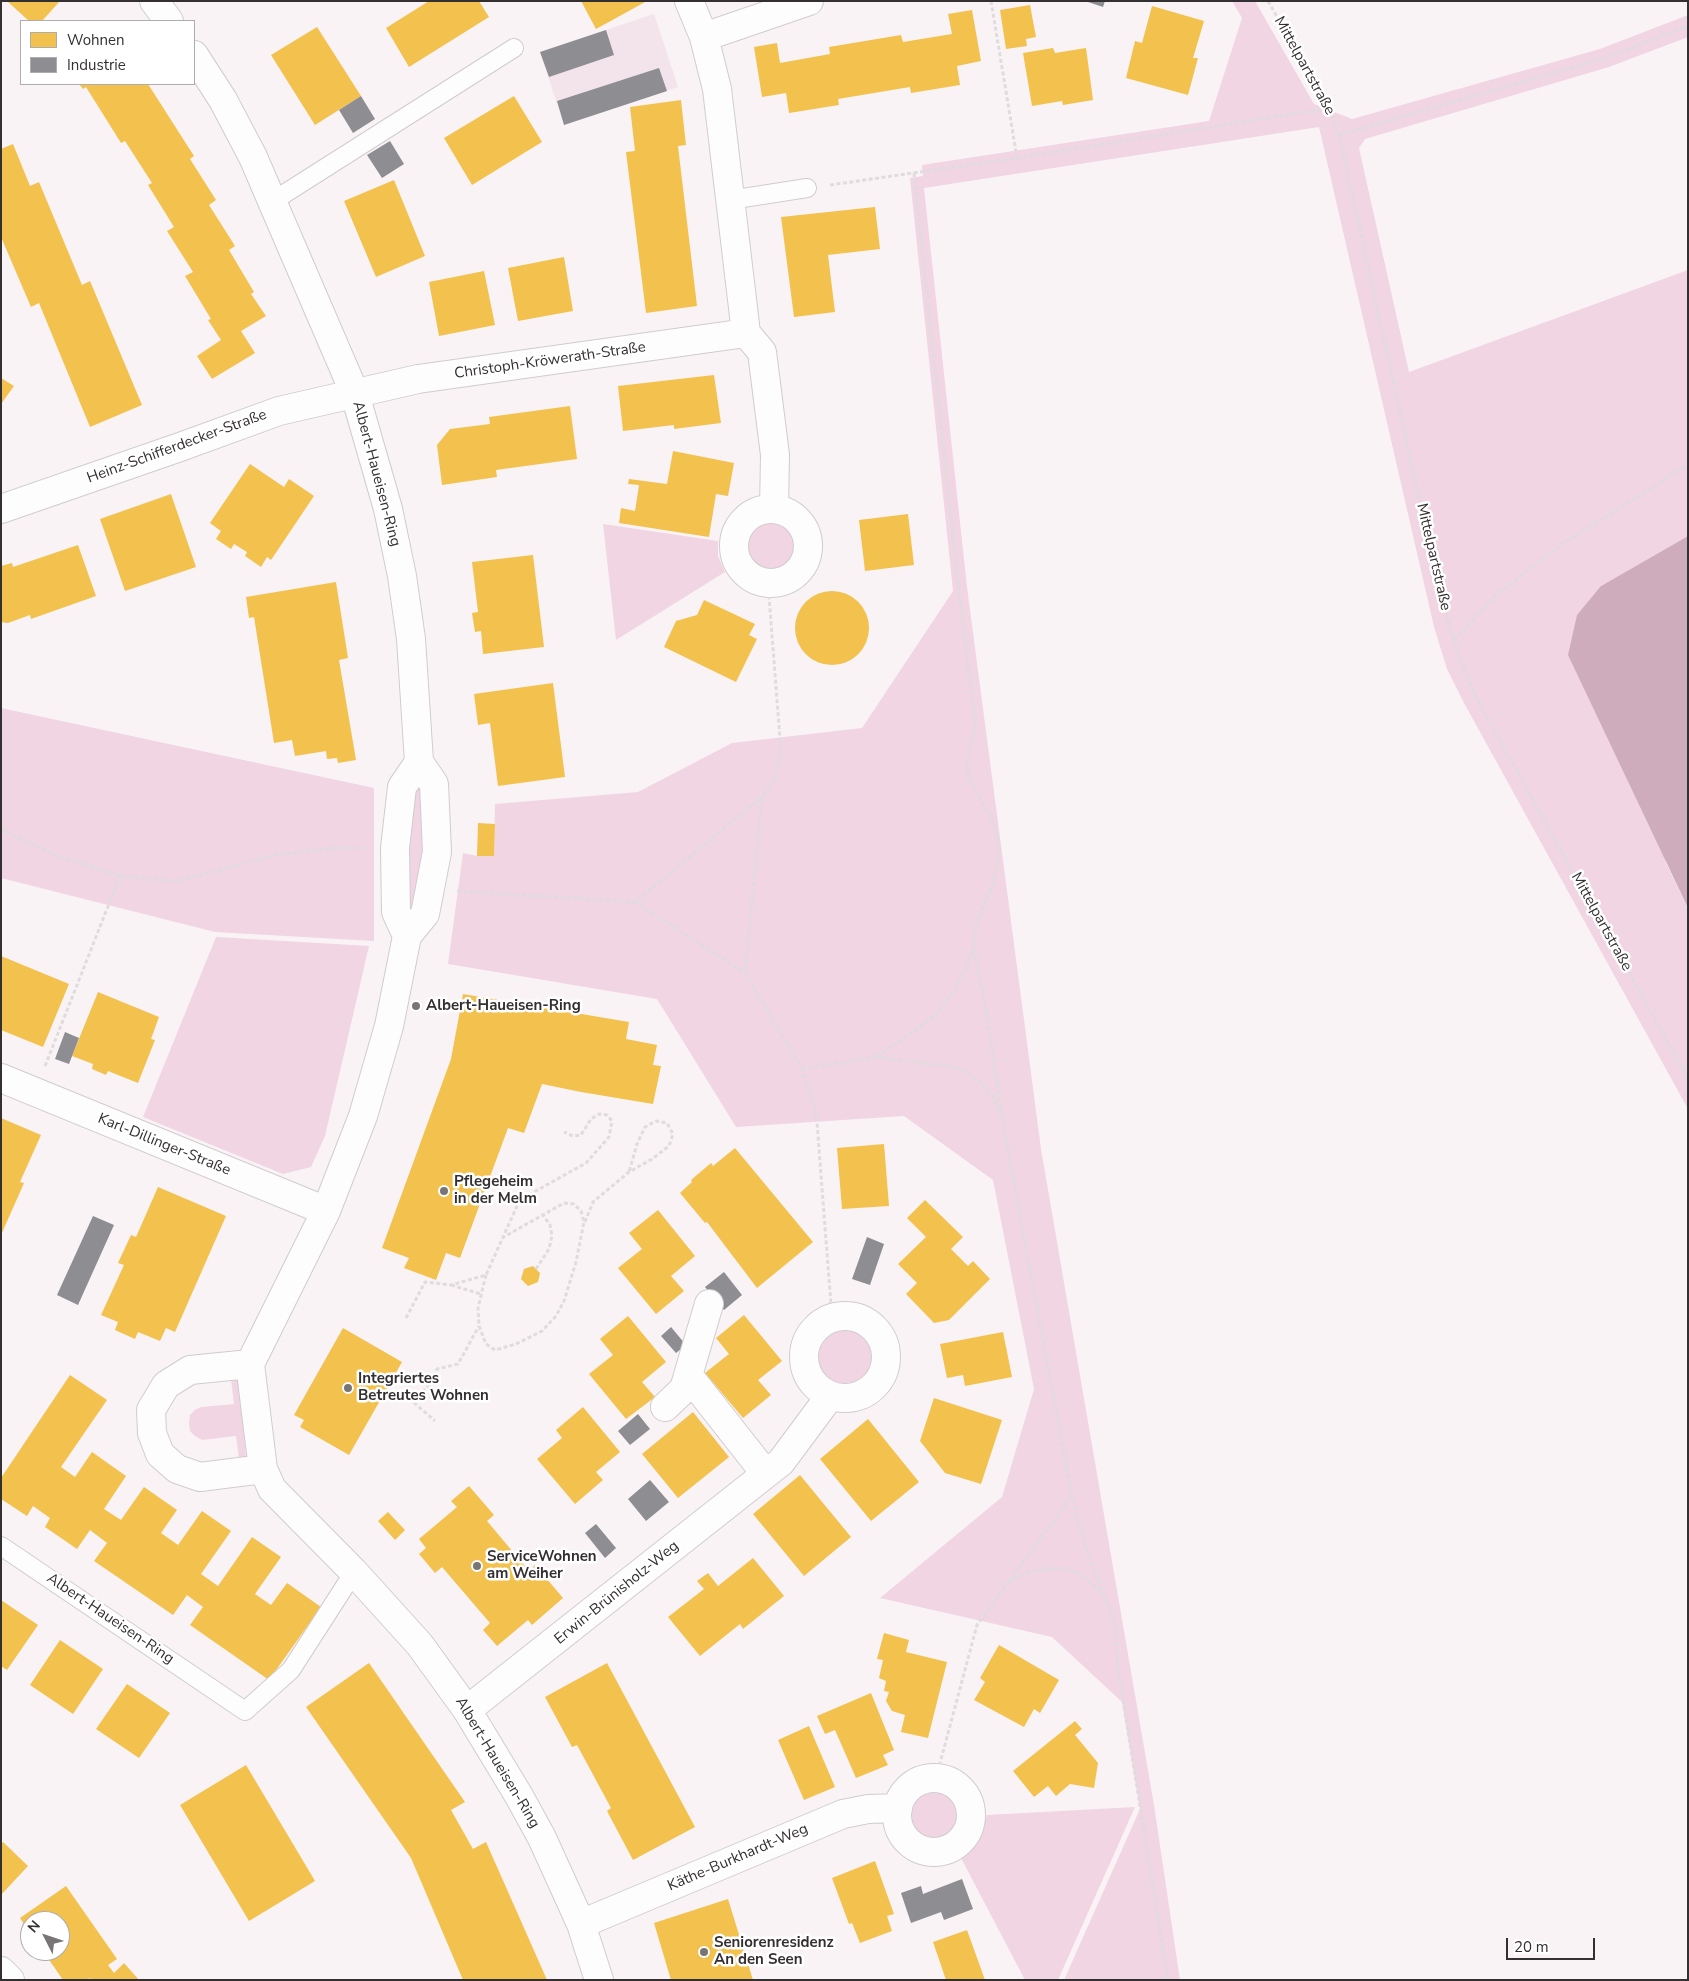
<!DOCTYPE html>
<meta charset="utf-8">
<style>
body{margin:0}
#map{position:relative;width:1689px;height:1981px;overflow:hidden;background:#f9f3f6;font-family:"Nunito Sans",sans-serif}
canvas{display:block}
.frame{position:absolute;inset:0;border:2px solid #342f31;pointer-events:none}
.legend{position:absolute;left:20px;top:20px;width:175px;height:65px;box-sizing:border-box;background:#fff;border:1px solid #aeacad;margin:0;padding:6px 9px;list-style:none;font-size:15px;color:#342f31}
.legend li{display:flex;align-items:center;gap:10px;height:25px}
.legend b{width:25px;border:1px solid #aeacad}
.north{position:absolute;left:20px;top:1911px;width:50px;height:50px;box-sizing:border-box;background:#fff;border:1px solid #aeacad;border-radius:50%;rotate:311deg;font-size:14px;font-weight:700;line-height:20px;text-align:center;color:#342f31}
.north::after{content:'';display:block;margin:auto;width:18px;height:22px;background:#797476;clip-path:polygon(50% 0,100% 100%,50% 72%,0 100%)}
.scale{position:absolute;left:1506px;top:1938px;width:89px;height:22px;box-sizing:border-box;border:2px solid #342f31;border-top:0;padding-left:6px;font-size:15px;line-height:18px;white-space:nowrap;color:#342f31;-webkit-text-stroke:4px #fff;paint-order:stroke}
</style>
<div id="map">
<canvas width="1689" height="1981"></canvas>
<div class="frame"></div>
<ul class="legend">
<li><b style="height:14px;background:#f2c14e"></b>Wohnen</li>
<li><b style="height:14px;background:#8d8d92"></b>Industrie</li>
</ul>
<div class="north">N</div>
<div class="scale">20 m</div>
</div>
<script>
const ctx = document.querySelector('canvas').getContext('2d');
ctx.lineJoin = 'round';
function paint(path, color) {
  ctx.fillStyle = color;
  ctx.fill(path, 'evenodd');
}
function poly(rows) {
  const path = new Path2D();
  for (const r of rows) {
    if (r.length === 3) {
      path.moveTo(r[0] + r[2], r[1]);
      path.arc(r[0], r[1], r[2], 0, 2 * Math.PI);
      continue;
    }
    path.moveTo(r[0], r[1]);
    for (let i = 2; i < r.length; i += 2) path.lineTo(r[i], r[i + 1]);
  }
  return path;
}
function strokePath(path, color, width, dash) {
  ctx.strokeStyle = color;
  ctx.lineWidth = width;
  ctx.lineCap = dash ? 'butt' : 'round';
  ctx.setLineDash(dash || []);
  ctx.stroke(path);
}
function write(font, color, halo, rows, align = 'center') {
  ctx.font = font + ' "Nunito Sans",sans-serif';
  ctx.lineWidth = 5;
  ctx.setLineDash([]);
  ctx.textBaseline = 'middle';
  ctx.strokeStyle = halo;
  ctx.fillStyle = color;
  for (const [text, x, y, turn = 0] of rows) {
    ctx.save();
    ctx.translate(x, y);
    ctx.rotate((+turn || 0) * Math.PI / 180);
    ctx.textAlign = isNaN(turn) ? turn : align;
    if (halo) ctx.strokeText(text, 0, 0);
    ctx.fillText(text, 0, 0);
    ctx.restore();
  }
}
paint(poly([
 [654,14,678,87,564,125,540,52]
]), '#f2e4ea');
paint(poly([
 [1232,1,1255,1,1314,104,1352,119,1600,49,1688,15,1688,37,1609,67,1365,139,1359,148,1409,372,1688,270,1688,536,1601,586,1666,863,1688,908,1688,1109,1464,703,1447,669,1434,627,1319,127,924,188,967,587,1041,1149,1154,1805,1180,1980,1064,1980,1140,1809,1122,1702,1052,1637,880,1598,1002,1497,1034,1389,993,1180,904,1116,736,1127,657,999,448,964,463,853,477,856,494,856,495,804,638,792,732,743,862,728,953,591,910,178,923,176,922,165,1209,121,1242,18],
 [771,546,37],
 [603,524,718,541,718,556,725,572,616,640],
 [1,708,374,788,374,941,215,932,1,878],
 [419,762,437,852,407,936,395,848],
 [216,937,369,946,325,1136,311,1167,283,1174,143,1117],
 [845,1357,41],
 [239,1378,246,1458,239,1459,236,1436,202,1440,195,1436,190,1431,189,1423,190,1415,195,1410,201,1407,234,1404,231,1379],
 [935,1815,37],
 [1135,1807,1058,1980,1025,1980,961,1858,978,1840,987,1815]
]), '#f1d5e2');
paint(poly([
 [1688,536,1688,908,1568,655,1577,615,1601,586]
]), '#ceacbc');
paint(poly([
 [7,1,60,1,42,21,29,21],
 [429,1,479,1,489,17,409,67,386,28],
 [581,1,647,1,596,29],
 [1030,5,1036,37,1026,39,1027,46,1006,49,1000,10],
 [1152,6,1204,21,1193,58,1198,58,1188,95,1126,78,1135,41,1142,43],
 [972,10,981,61,957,66,960,85,911,93,910,87,838,99,839,105,789,113,786,93,762,97,754,47,777,43,780,63,830,54,829,47,901,35,903,42,952,34,948,14],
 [317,27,361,96,315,125,271,55],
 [1053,48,1055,53,1086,48,1093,100,1063,105,1062,101,1032,106,1023,53],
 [79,84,148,84,194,156,190,159,216,200,209,205,235,246,229,250,254,292,251,294,266,316,241,331,255,353,212,379,197,356,221,340,208,320,211,319,185,276,193,272,167,231,174,227,148,185,152,183,125,141,121,143,86,87,83,89],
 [514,96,542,142,472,185,444,138],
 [681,100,686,145,678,146,697,306,646,313,626,152,635,151,630,107],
 [13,144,30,186,39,182,82,285,90,281,142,405,90,427,39,303,31,307,1,237,1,149],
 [394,180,425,256,376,277,344,201],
 [875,207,880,249,828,255,835,312,794,317,781,217],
 [564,257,573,311,518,321,508,268],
 [484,271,495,325,439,336,429,282],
 [714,375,721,423,674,429,674,425,623,431,618,386],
 [1,378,14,386,1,404],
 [570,406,577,459,496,470,497,477,442,485,437,445,450,429,490,424,489,417],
 [673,451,734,463,728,496,716,494,709,537,619,523,621,508,635,511,639,485,628,484,629,479,667,484],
 [250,464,284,487,289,479,314,496,271,560,267,557,261,567,245,556,247,552,234,544,231,549,216,539,221,531,210,523],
 [171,494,196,567,125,591,100,519],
 [908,514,914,565,865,571,859,520],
 [78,545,96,596,31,619,30,615,8,623,1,622,1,566,12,563,13,567],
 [533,555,544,647,483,654,481,631,475,632,472,613,478,612,472,562],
 [336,582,348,658,339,660,356,760,338,763,337,758,327,759,326,751,295,756,292,740,274,743,254,617,249,618,246,597],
 [832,628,37],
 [704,600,755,624,749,635,757,639,736,682,664,647,676,621,697,615],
 [553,683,565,777,498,786,490,723,478,725,474,694],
 [478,823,495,824,494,856,477,856],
 [1,956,69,984,43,1047,1,1030],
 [98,992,159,1017,151,1039,155,1040,138,1083,108,1071,106,1075,92,1069,93,1064,72,1056],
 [463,994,629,1022,626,1039,657,1045,653,1065,661,1066,653,1104,581,1092,542,1084,524,1133,508,1128,460,1258,446,1253,436,1280,404,1268,409,1258,382,1248,451,1059],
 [1,1118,41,1135,20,1182,24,1183,1,1235],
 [884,1144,889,1206,842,1209,837,1148],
 [735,1148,813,1242,757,1288,707,1222,705,1223,680,1193,692,1182,691,1180,711,1163,713,1166],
 [158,1187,226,1216,175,1332,166,1328,160,1341,138,1332,135,1339,115,1330,118,1322,101,1315,124,1265,118,1263,131,1235,136,1237],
 [925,1200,963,1237,951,1249,968,1266,973,1261,990,1279,949,1320,934,1323,906,1294,917,1283,898,1264,926,1237,907,1218],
 [658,1210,695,1256,671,1276,684,1291,656,1314,618,1268,642,1249,629,1233],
 [533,1266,540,1273,538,1282,528,1286,521,1279,524,1269],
 [744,1315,782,1361,758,1380,771,1395,743,1418,705,1373,729,1354,716,1338],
 [628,1316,666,1362,642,1382,655,1397,626,1419,589,1374,613,1355,600,1339],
 [343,1328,402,1362,349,1455,300,1427,304,1420,294,1415],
 [1003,1332,1012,1377,965,1386,963,1375,947,1378,940,1344],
 [70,1375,107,1400,61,1467,75,1477,92,1452,126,1476,104,1509,121,1520,144,1487,177,1510,161,1533,178,1545,202,1511,231,1531,201,1574,218,1586,252,1537,281,1557,255,1594,271,1605,287,1583,321,1607,269,1680,190,1625,203,1607,187,1595,173,1615,94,1561,107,1543,90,1530,77,1549,45,1527,50,1518,33,1506,27,1516,1,1499,1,1478],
 [934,1398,1002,1420,981,1484,945,1473,920,1441],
 [583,1407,620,1452,596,1472,603,1480,575,1504,537,1459,562,1438,556,1430],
 [693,1412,729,1457,678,1498,642,1454],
 [868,1419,919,1482,871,1521,820,1459],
 [800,1475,851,1537,804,1576,753,1514],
 [469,1486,494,1515,487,1521,529,1571,535,1565,563,1598,532,1625,528,1620,497,1646,483,1630,490,1623,442,1567,435,1573,419,1554,426,1548,419,1539,457,1507,451,1501],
 [388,1512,405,1530,395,1540,378,1521],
 [753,1558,784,1596,743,1629,740,1624,700,1656,668,1617,704,1589,697,1581,708,1573,718,1586],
 [1,1600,38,1625,7,1670,1,1666],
 [884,1633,909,1640,906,1652,947,1662,928,1738,901,1732,905,1715,892,1711,886,1701,889,1692,884,1691,886,1681,879,1678,883,1660,877,1659],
 [60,1640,103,1669,73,1714,30,1685],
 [999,1645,1059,1680,1040,1713,1034,1709,1024,1727,974,1700,985,1682,980,1678],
 [369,1663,465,1802,451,1810,473,1849,486,1842,547,1980,463,1980,411,1858,306,1707],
 [607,1663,695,1827,633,1860,607,1811,611,1808,577,1745,572,1747,545,1697],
 [127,1684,170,1713,139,1758,96,1729],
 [871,1693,894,1750,883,1755,888,1765,856,1778,835,1730,825,1734,817,1716],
 [1075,1721,1082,1729,1075,1735,1098,1763,1094,1788,1070,1784,1056,1796,1048,1786,1034,1797,1013,1771],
 [809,1726,835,1787,804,1800,778,1740],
 [246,1765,315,1881,249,1921,180,1805],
 [3,1842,28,1866,1,1895,1,1844],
 [875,1861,894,1914,887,1916,892,1931,860,1943,852,1923,849,1924,832,1878],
 [66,1886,117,1959,108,1965,114,1973,124,1963,139,1980,91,1980,90,1978,87,1980,63,1980,43,1951,60,1951,60,1921,30,1921,30,1933,20,1918],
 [728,1899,753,1980,671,1980,654,1923],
 [967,1930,985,1980,946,1980,933,1942]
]), '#f2c14e');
paint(poly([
 [1085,1,1105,1,1103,7],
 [606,30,614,55,549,77,540,52],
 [659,68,667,91,564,125,557,101],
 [361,96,375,119,353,133,339,110],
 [390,141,404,164,382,178,367,155],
 [65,1032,79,1038,69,1064,55,1059],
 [93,1216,114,1225,78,1305,57,1295],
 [867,1237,884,1244,870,1285,852,1279],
 [724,1272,742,1295,724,1310,705,1287],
 [671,1327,686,1345,676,1353,661,1336],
 [638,1414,650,1429,630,1445,618,1431],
 [650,1480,669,1502,646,1521,628,1499],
 [596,1524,616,1548,605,1558,585,1533],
 [962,1879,973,1909,944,1920,941,1912,911,1923,901,1893,921,1886,923,1894]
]), '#8d8d92');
const service = poly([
 [730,200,807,188],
 [273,201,514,48],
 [1,1546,245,1711,291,1670,354,1572]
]);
const minor = poly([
 [154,1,169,21],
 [704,37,809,1],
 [194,55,223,100,253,157,355,394,388,509,402,576,411,639,419,762,434,784,437,852,425,914,407,936,389,1026,363,1116,326,1211,250,1364,263,1469,272,1489,354,1572,420,1645,467,1710,519,1796,542,1838,581,1924,599,1980],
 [746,333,762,352,775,455,774,509],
 [1,509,180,447,279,411,418,379,746,333,717,89,704,37,689,1],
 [771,546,37],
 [407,936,396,912,395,848,402,787,419,762],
 [1,1078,326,1211],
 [845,1357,41],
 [250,1364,190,1370,166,1385,151,1410,152,1433,160,1454,177,1469,200,1477,263,1469],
 [688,1375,765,1473],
 [665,1407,684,1389,709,1304],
 [467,1710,781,1462,830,1396],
 [934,1815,37],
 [581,1924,843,1814,868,1809,898,1808],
 [1,1971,10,1980]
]);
strokePath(service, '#d0ccce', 20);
strokePath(minor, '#d0ccce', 30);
strokePath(poly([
 [991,1,1017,158],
 [1268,1,1329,108,1339,135,1439,589,1454,640,1473,692,1688,1079],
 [1339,135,1605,58,1688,26],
 [914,173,959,592,976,727,967,761,968,776,996,828,999,852,994,881,977,922,973,945,987,1013,1002,1119,1072,1496,1084,1543,1116,1627,1118,1669,1168,1980],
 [830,185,1017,158,1329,108],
 [1454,640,1496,595,1562,544,1688,465],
 [762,798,745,973,802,1069,816,1110,832,1318],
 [1,829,55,855,120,876,177,881,275,855,334,848,366,848],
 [457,891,635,902,762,797,773,783,781,752,768,583],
 [635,902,745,973],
 [877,1057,933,1017,950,997,967,966,973,946],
 [45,1066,120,876],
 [802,1069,876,1057,960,1068,978,1080,992,1095,1000,1114],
 [585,1222,593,1202,629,1172,652,1159,669,1146,673,1134,667,1123,656,1121,645,1127,637,1144,629,1172],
 [536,1269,549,1249,552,1236,550,1225,543,1215],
 [486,1275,478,1308,479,1326,486,1344,495,1350,516,1344,542,1331,556,1316,564,1301,576,1262,584,1222,581,1211,574,1204,564,1203,502,1238],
 [451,1285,481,1294],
 [406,1318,425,1282,451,1285,486,1275,517,1206,534,1192,586,1163,609,1137,612,1121,607,1115,599,1114,591,1119,581,1135,573,1136,564,1132],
 [404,1394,435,1421],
 [414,1402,432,1381,437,1369,458,1364,479,1326],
 [1009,1581,1032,1571,1058,1568,1080,1573,1104,1595],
 [936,1778,977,1625,1072,1496]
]), '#dfdcdd', 3, [4, 2.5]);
strokePath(service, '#fefdfe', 18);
strokePath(minor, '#fefdfe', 28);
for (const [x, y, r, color] of [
 [416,1006,5,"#797476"],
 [444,1191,5,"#797476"],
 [348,1388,5,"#797476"],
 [477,1566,5,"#797476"],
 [704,1952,5,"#797476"]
]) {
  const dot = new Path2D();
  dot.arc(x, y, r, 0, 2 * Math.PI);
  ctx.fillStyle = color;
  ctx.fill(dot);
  strokePath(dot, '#fff', 2);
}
write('15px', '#342f31', '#fff', [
 ["Mittelpartstraße",1304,66,61],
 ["Christoph-Kröwerath-Straße",550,361,-8],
 ["Heinz-Schifferdecker-Straße",177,447,-20],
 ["Albert-Haueisen-Ring",376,474,75],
 ["Mittelpartstraße",1433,557,77],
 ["Mittelpartstraße",1601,922,61],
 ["Karl-Dillinger-Straße",164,1145,22],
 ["Erwin-Brünisholz-Weg",617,1593,-39],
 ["Albert-Haueisen-Ring",110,1619,34],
 ["Albert-Haueisen-Ring",497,1763,59],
 ["Käthe-Burkhardt-Weg",738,1858,-23]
]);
write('bold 15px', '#342f31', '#fff', [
 ["Albert-Haueisen-Ring",426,1006],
 ["Pflegeheim",454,1182],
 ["in der Melm",454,1199],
 ["Integriertes",358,1379],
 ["Betreutes Wohnen",358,1396],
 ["ServiceWohnen",487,1557],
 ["am Weiher",487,1574],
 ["Seniorenresidenz",714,1943],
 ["An den Seen",714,1960]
], 'left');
</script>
